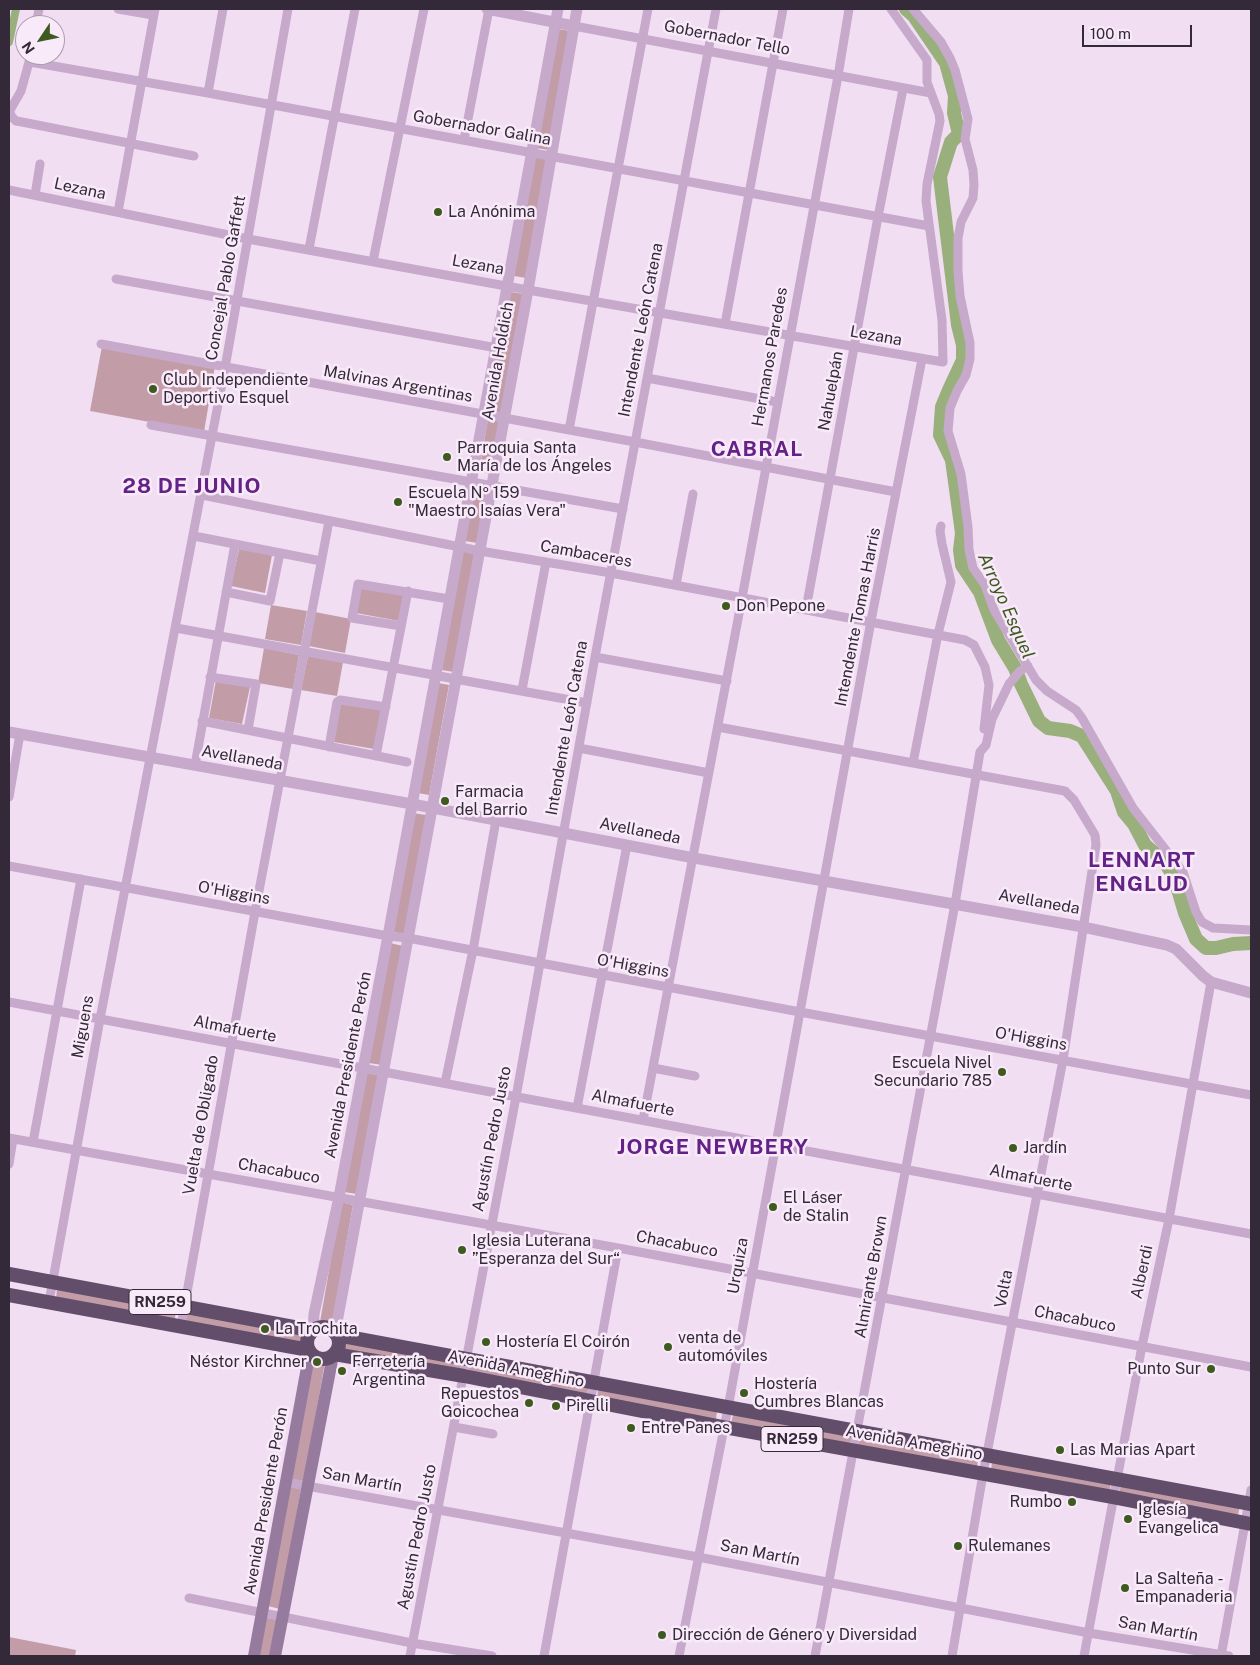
<!DOCTYPE html>
<meta charset="utf-8">
<style>
body{margin:0}
#map{position:relative;width:1260px;height:1665px;overflow:hidden;background:#f1def3;font-family:"Public Sans",sans-serif}
canvas{display:block}
.frame{position:absolute;inset:0;border:10px solid #342938;pointer-events:none}
.north{position:absolute;left:15px;top:15px;width:50px;height:50px;box-sizing:border-box;background:#f9eafa;border:1px solid #aa9dac;border-radius:50%;rotate:236deg;font-size:14px;font-weight:700;line-height:20px;text-align:center;color:#342938}
.north::after{content:'';display:block;margin:auto;width:18px;height:22px;background:#3e5a1e;clip-path:polygon(50% 0,100% 100%,50% 72%,0 100%)}
.scale{position:absolute;left:1082px;top:25px;width:110px;height:22px;box-sizing:border-box;border:2px solid #342938;border-top:0;padding-left:6px;font-size:15px;line-height:18px;white-space:nowrap;color:#342938;-webkit-text-stroke:4px #f9eafa;paint-order:stroke}
</style>
<div id="map">
<canvas width="1260" height="1665"></canvas>
<div class="frame"></div>
<div class="north">N</div>
<div class="scale">100 m</div>
</div>
<script>
const ctx = document.querySelector('canvas').getContext('2d');
ctx.lineJoin = 'round';
function paint(path, color) {
  ctx.fillStyle = color;
  ctx.fill(path, 'evenodd');
}
function poly(rows) {
  const path = new Path2D();
  for (const r of rows) {
    if (r.length === 3) {
      path.moveTo(r[0] + r[2], r[1]);
      path.arc(r[0], r[1], r[2], 0, 2 * Math.PI);
      continue;
    }
    path.moveTo(r[0], r[1]);
    for (let i = 2; i < r.length; i += 2) path.lineTo(r[i], r[i + 1]);
  }
  return path;
}
function strokePath(path, color, width, dash) {
  ctx.strokeStyle = color;
  ctx.lineWidth = width;
  ctx.lineCap = dash ? 'butt' : 'round';
  ctx.setLineDash(dash || []);
  ctx.stroke(path);
}
function write(font, color, halo, rows, align = 'center') {
  ctx.font = font + ' "Public Sans",sans-serif';
  ctx.lineWidth = 5;
  ctx.setLineDash([]);
  ctx.textBaseline = 'middle';
  ctx.strokeStyle = halo;
  ctx.fillStyle = color;
  for (const [text, x, y, turn = 0] of rows) {
    ctx.save();
    ctx.translate(x, y);
    ctx.rotate((+turn || 0) * Math.PI / 180);
    ctx.textAlign = isNaN(turn) ? turn : align;
    if (halo) ctx.strokeText(text, 0, 0);
    ctx.fillText(text, 0, 0);
    ctx.restore();
  }
}
paint(poly([
 [558,29,570,31,549,150,536,148],
 [535,157,547,160,526,278,514,276],
 [511,292,523,294,502,413,490,411],
 [102,346,215,366,204,432,90,411],
 [488,419,501,422,491,474,479,472],
 [475,488,487,491,478,543,465,541],
 [239,549,272,555,265,593,231,586],
 [463,551,476,553,454,672,442,670],
 [361,586,404,595,399,621,356,613],
 [271,605,307,611,301,645,265,639],
 [315,612,351,619,345,653,309,646],
 [264,648,299,655,293,689,258,683],
 [308,656,343,662,337,696,301,690],
 [216,680,250,687,242,724,209,718],
 [438,683,449,685,429,795,418,793],
 [341,702,381,710,374,749,334,742],
 [413,813,426,815,405,934,392,932],
 [390,943,403,946,382,1065,369,1063],
 [365,1073,378,1075,357,1194,344,1192],
 [341,1202,353,1205,332,1324,320,1322],
 [57,1289,176,1310,175,1319,56,1299],
 [187,1313,305,1334,304,1343,185,1322],
 [343,1340,462,1361,460,1370,341,1350],
 [313,1360,325,1362,304,1481,292,1479],
 [470,1364,589,1385,587,1394,468,1374],
 [598,1390,717,1410,716,1420,597,1399],
 [733,1415,852,1435,850,1445,731,1424],
 [860,1438,978,1459,977,1468,858,1447],
 [992,1461,1111,1482,1110,1491,991,1471],
 [1121,1485,1240,1505,1238,1515,1119,1494],
 [289,1487,301,1489,280,1609,268,1606],
 [265,1617,278,1619,271,1656,258,1656],
 [9,1637,76,1650,75,1656,9,1656]
]), '#c29da7');
strokePath(poly([
 [9,42,16,9]
]), '#99b07c', 8);
strokePath(poly([
 [906,9,914,16,946,63,955,96,954,113,959,134,951,142,940,177,958,325,963,345,963,360,949,390,942,407,940,435,952,460,962,533,960,550,962,565,980,592,998,640,1015,668,1021,684,1039,721,1048,728,1070,731,1082,736,1117,791,1124,812,1134,824,1145,845,1164,861,1174,876,1185,913,1196,939,1206,948,1216,948,1233,944,1251,943]
]), '#99b07c', 14);
strokePath(poly([
 [118,9,153,15],
 [913,9,941,42,950,58,955,70,968,119,965,139,973,170,974,185,973,198,961,222,958,238,958,271,960,296,970,343,970,359,966,375,957,391,950,408,948,431,961,474,968,527,969,550,973,568,985,585,994,610,1036,680,1047,691,1076,710,1082,718,1133,808,1183,872,1196,912,1202,922,1213,928,1251,930],
 [36,25,39,9],
 [574,26,931,93],
 [30,62,208,93,929,226],
 [208,93,223,9],
 [10,111,11,116,16,121,22,122,194,156],
 [9,112,21,91,31,55],
 [464,140,489,9],
 [9,190,248,239,528,290,943,362,942,320,926,201,927,184,940,121,939,114,927,82,927,60,891,9],
 [35,195,40,164],
 [118,212,155,9],
 [309,249,355,9],
 [373,261,424,9],
 [116,279,497,348],
 [725,324,783,9],
 [101,344,635,442,896,492],
 [647,378,777,402],
 [151,425,623,509],
 [569,430,648,9],
 [202,495,480,551,611,573,965,640,974,645,985,667,989,685,984,729],
 [194,536,321,561],
 [676,585,693,494],
 [226,592,270,601,280,553],
 [806,609,878,217,903,89],
 [401,626,352,618,358,584,449,599],
 [176,628,587,703],
 [595,657,727,681],
 [210,677,256,684,248,730],
 [522,690,546,562],
 [202,721,407,762],
 [718,727,1065,791,1074,800,1095,835,1096,845,1063,1060,983,1474,952,1656],
 [329,747,337,702,340,700,386,707],
 [579,748,709,773],
 [376,756,408,591],
 [913,763,938,634,951,582,942,544,940,531,941,526],
 [195,765,235,544],
 [9,797,20,734],
 [9,866,388,936,408,938,800,1012,1251,1095],
 [9,1002,1251,1234],
 [653,1068,695,1076],
 [445,1083,473,950,496,820],
 [577,1108,627,845],
 [643,1120,742,598,838,76,849,9],
 [9,1138,618,1248,1251,1367],
 [33,1142,81,879],
 [9,1164,13,1139],
 [49,1302,100,1019,225,368,288,9],
 [181,1326,255,912,329,521],
 [454,1427,493,1434],
 [285,1482,698,1557,1089,1633,1229,1656],
 [189,1598,412,1643,492,1656],
 [410,1656,516,1097,595,657,716,9],
 [544,1656,618,1248],
 [679,1656,728,1408,871,621,922,359],
 [815,1656,955,904,980,752,986,745,992,719,1009,684,1020,671,1028,666],
 [1084,1656,1142,1346,1169,1219,1211,982],
 [1221,1656,1251,1490]
]), '#c6a9cb', 9);
strokePath(poly([
 [487,9,574,26],
 [9,732,412,804,694,858,1083,927,1167,945,1176,949,1203,976,1211,982,1251,993],
 [313,1331,314,1314,339,1197,388,936,558,9],
 [335,1333,528,290,577,9]
]), '#c6a9cb', 11);
strokePath(poly([
 [254,1656,310,1351],
 [275,1656,333,1355]
]), '#967b9f', 12);
strokePath(poly([
 [9,1274,299,1328,311,1332],
 [9,1295,309,1350],
 [323,1343,16],
 [337,1335,1251,1504],
 [334,1354,464,1376,723,1427,1113,1497,1251,1524]
]), '#624d6a', 14);
for (const [x, y, r, color] of [
 [438,212,5,"#3e5a1e"],
 [153,389,5,"#3e5a1e"],
 [447,457,5,"#3e5a1e"],
 [398,502,5,"#3e5a1e"],
 [726,606,5,"#3e5a1e"],
 [445,801,5,"#3e5a1e"],
 [1002,1072,5,"#3e5a1e"],
 [1013,1148,5,"#3e5a1e"],
 [773,1207,5,"#3e5a1e"],
 [462,1250,5,"#3e5a1e"],
 [265,1329,5,"#3e5a1e"],
 [486,1342,5,"#3e5a1e"],
 [668,1347,5,"#3e5a1e"],
 [317,1362,5,"#3e5a1e"],
 [1211,1369,5,"#3e5a1e"],
 [342,1371,5,"#3e5a1e"],
 [744,1393,5,"#3e5a1e"],
 [529,1403,5,"#3e5a1e"],
 [556,1406,5,"#3e5a1e"],
 [631,1428,5,"#3e5a1e"],
 [1060,1450,5,"#3e5a1e"],
 [1072,1502,5,"#3e5a1e"],
 [1128,1519,5,"#3e5a1e"],
 [958,1546,5,"#3e5a1e"],
 [1125,1588,5,"#3e5a1e"],
 [662,1635,5,"#3e5a1e"]
]) {
  const dot = new Path2D();
  dot.arc(x, y, r, 0, 2 * Math.PI);
  ctx.fillStyle = color;
  ctx.fill(dot);
  strokePath(dot, '#f9eafa', 2);
}
for (const [x, y, w] of [
 [160,1302,62],
 [792,1439,62]
]) {
  const box = new Path2D();
  box.roundRect(x - w / 2, y - 12.5, w, 25, 4);
  ctx.fillStyle = '#f9eafa';
  ctx.fill(box);
  strokePath(box, '#342938', 1);
}
write('bold 15px', '#342938', null, [
 ["RN259",160,1302],
 ["RN259",792,1439]
]);
write('16px', '#342938', '#f9eafa', [
 ["Gobernador Tello",727,38,11],
 ["Gobernador Galina",482,128,10],
 ["Lezana",80,189,12],
 ["Lezana",478,265,10],
 ["Concejal Pablo Gaffett",226,278,-80],
 ["Intendente León Catena",641,330,-79],
 ["Lezana",876,336,10],
 ["Hermanos Paredes",770,357,-80],
 ["Avenida Holdich",498,361,-80],
 ["Malvinas Argentinas",398,384,10],
 ["Nahuelpán",831,391,-80],
 ["Cambaceres",586,554,10],
 ["Intendente Tomas Harris",858,617,-79],
 ["Intendente León Catena",567,728,-80],
 ["Avellaneda",242,758,10],
 ["Avellaneda",640,831,11],
 ["O'Higgins",234,893,10],
 ["Avellaneda",1039,902,10],
 ["O'Higgins",633,966,10],
 ["Miguens",83,1027,-80],
 ["Almafuerte",235,1029,11],
 ["O'Higgins",1031,1039,10],
 ["Avenida Presidente Perón",348,1065,-79],
 ["Almafuerte",633,1103,11],
 ["Vuelta de Obligado",201,1125,-80],
 ["Agustín Pedro Justo",492,1139,-79],
 ["Chacabuco",279,1171,10],
 ["Almafuerte",1031,1178,11],
 ["Chacabuco",677,1244,11],
 ["Urquiza",738,1266,-80],
 ["Alberdi",1142,1272,-78],
 ["Almirante Brown",871,1277,-80],
 ["Volta",1004,1289,-79],
 ["Chacabuco",1075,1319,11],
 ["Avenida Ameghino",516,1369,11],
 ["Avenida Ameghino",914,1443,10],
 ["San Martín",362,1480,10],
 ["Avenida Presidente Perón",266,1501,-80],
 ["Agustín Pedro Justo",417,1537,-79],
 ["San Martín",760,1553,11],
 ["San Martín",1158,1629,10]
]);
write('16px', '#342938', '#f9eafa', [
 ["La Anónima",448,212],
 ["Club Independiente",163,380],
 ["Deportivo Esquel",163,398],
 ["Parroquia Santa",457,448],
 ["María de los Ángeles",457,466],
 ["Escuela Nº 159",408,493],
 ["\"Maestro Isaías Vera\"",408,511],
 ["Don Pepone",736,606],
 ["Farmacia",455,792],
 ["del Barrio",455,810],
 ["Escuela Nivel",992,1063,"right"],
 ["Secundario 785",992,1081,"right"],
 ["Jardín",1023,1148],
 ["El Láser",783,1198],
 ["de Stalin",783,1216],
 ["Iglesia Luterana",472,1241],
 ["”Esperanza del Sur“",472,1259],
 ["La Trochita",275,1329],
 ["venta de",678,1338],
 ["automóviles",678,1356],
 ["Hostería El Coirón",496,1342],
 ["Néstor Kirchner",307,1362,"right"],
 ["Ferretería",352,1362],
 ["Argentina",352,1380],
 ["Punto Sur",1201,1369,"right"],
 ["Hostería",754,1384],
 ["Cumbres Blancas",754,1402],
 ["Repuestos",519,1394,"right"],
 ["Goicochea",519,1412,"right"],
 ["Pirelli",566,1406],
 ["Entre Panes",641,1428],
 ["Las Marias Apart",1070,1450],
 ["Rumbo",1062,1502,"right"],
 ["Iglesía",1138,1510],
 ["Evangelica",1138,1528],
 ["Rulemanes",968,1546],
 ["La Salteña -",1135,1579],
 ["Empanaderia",1135,1597],
 ["Dirección de Género y Diversidad",672,1635]
], 'left');
write('italic 18px', '#3e5a1e', '#f9eafa', [
 ["Arroyo Esquel",1006,606,66]
]);
ctx.letterSpacing = '1px';
write('bold 21px', '#632287', '#f9eafa', [
 ["CABRAL",757,450],
 ["28 DE JUNIO",192,487],
 ["LENNART",1142,861],
 ["ENGLUD",1142,885],
 ["JORGE NEWBERY",713,1148]
]);
ctx.letterSpacing = '0px';
</script>
